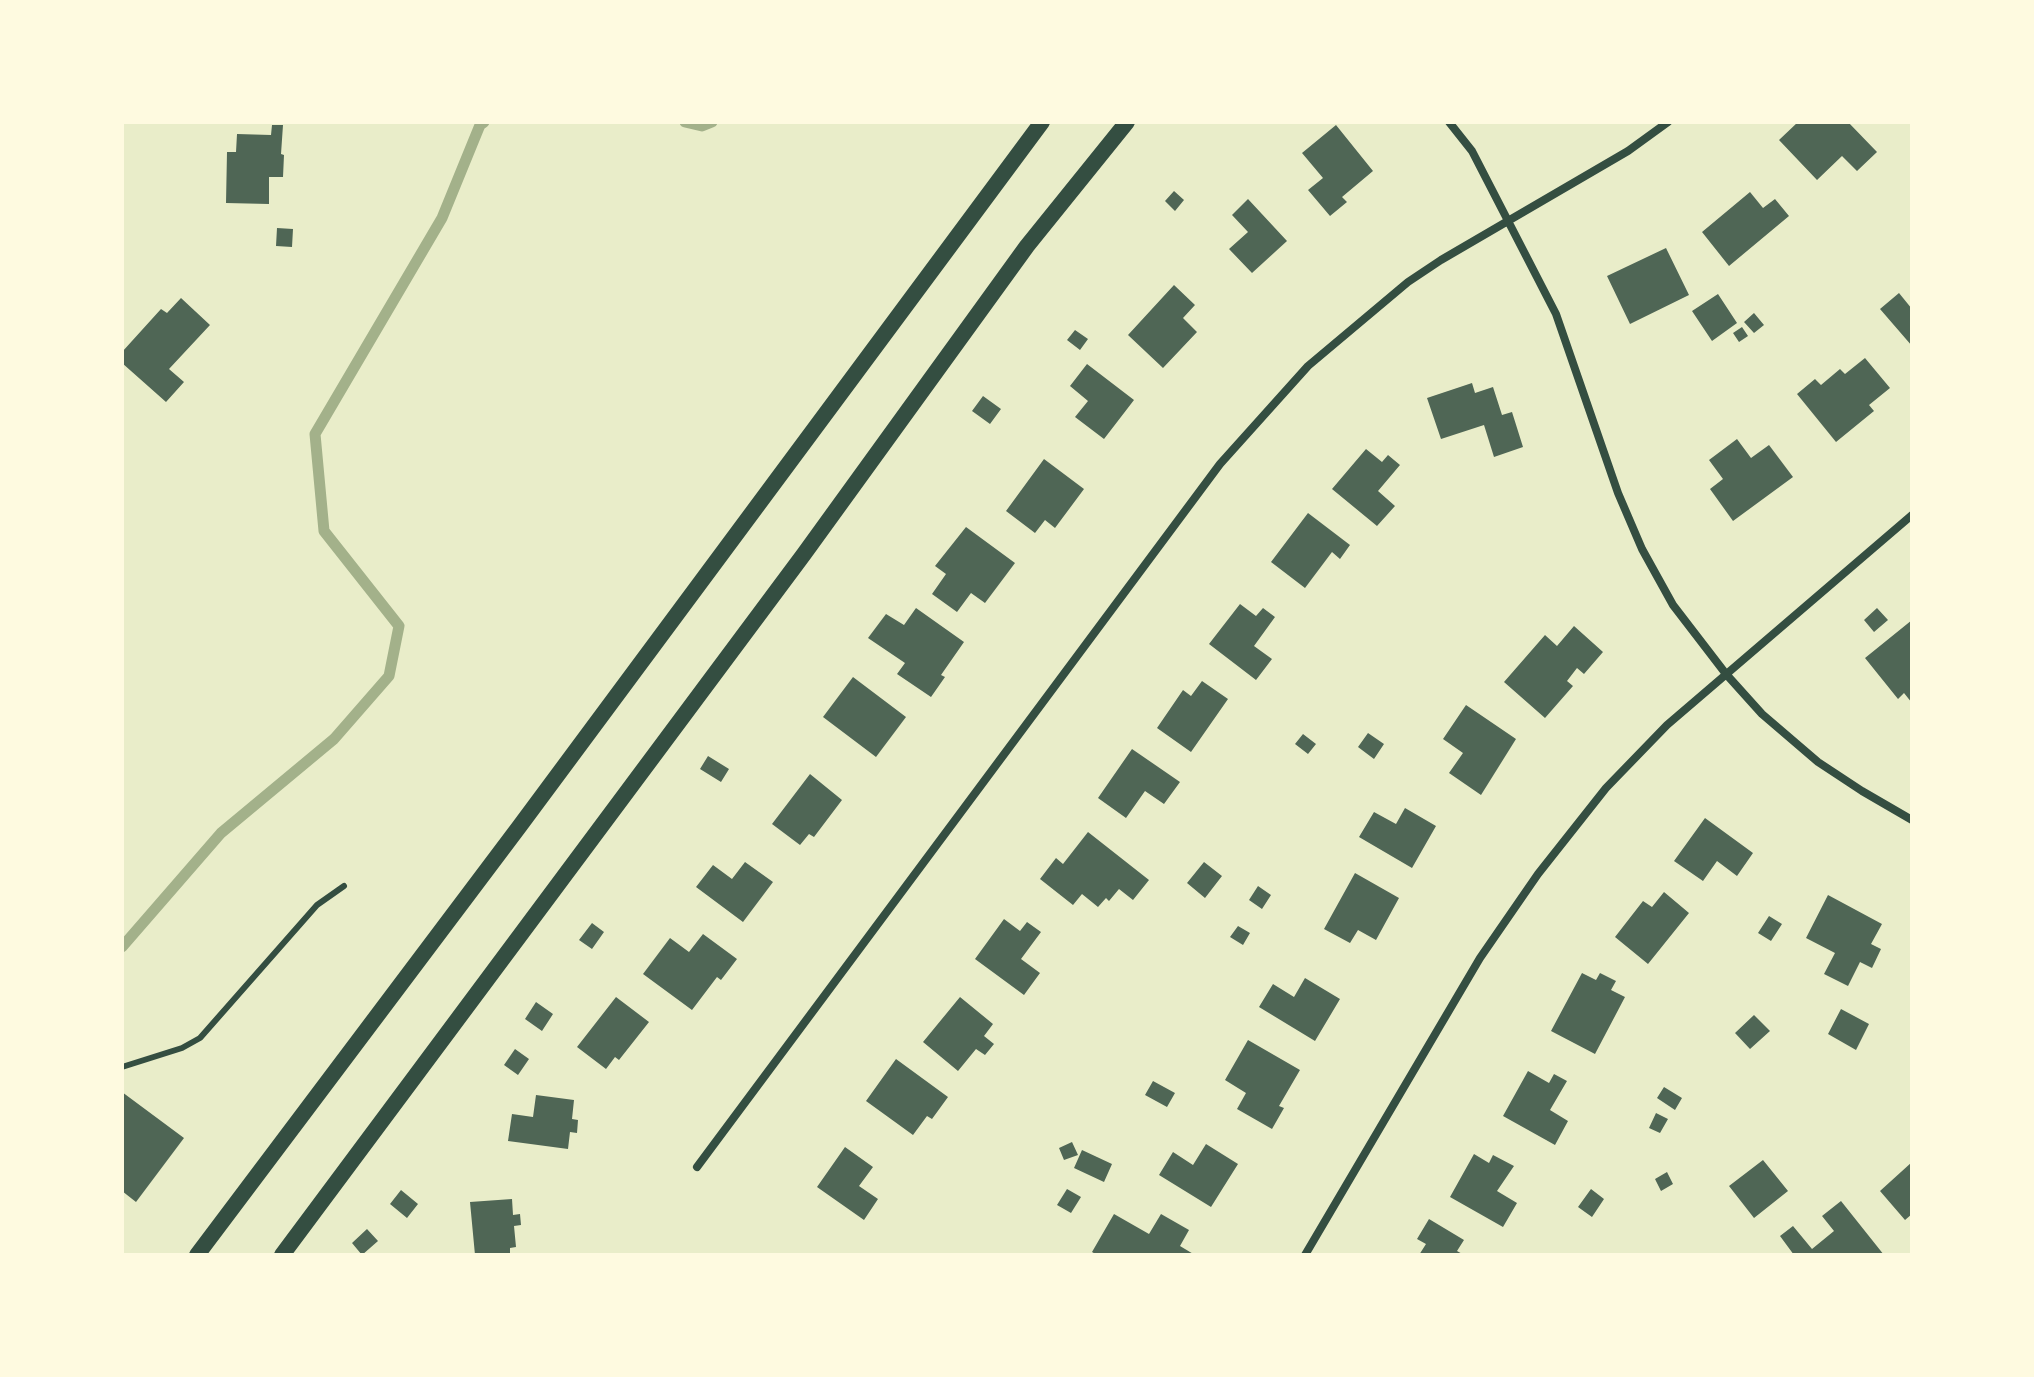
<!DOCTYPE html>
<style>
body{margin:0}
#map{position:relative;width:2034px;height:1377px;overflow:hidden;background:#e9edc9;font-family:"Noto Sans",sans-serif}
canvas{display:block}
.frame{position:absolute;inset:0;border:124px solid #fefae0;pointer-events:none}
</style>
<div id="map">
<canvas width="2034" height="1377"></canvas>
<div class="frame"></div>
</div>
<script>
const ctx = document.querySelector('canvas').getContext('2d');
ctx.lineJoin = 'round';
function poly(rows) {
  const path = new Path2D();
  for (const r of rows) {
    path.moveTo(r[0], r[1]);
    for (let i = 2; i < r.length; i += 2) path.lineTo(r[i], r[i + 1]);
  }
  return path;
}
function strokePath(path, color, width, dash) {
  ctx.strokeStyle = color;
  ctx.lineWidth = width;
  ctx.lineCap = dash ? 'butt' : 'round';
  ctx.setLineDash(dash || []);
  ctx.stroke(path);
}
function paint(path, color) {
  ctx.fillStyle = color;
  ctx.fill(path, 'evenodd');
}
strokePath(poly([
 [685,122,702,126,712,122],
 [122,947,221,833,334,739,389,676,399,626,324,531,315,434,442,218,480,125,484,122]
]), '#a3b18a', 11);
paint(poly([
 [1798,122,1848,122,1877,152,1857,171,1842,156,1817,180,1779,140],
 [272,125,283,125,281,154,284,155,283,177,269,177,269,204,226,203,227,152,236,152,237,134,271,135],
 [1336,125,1373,171,1342,197,1347,202,1330,216,1308,190,1323,178,1302,153],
 [1174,191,1184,200,1175,211,1165,201],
 [1750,192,1763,208,1775,199,1789,216,1729,266,1702,232],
 [1248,199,1287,241,1252,273,1229,249,1248,232,1232,215],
 [277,228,293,229,292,247,276,246],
 [1666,248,1689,295,1630,324,1607,276],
 [1174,285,1195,305,1183,318,1197,332,1163,368,1128,335],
 [1899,293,1912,309,1912,346,1880,309],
 [1718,294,1737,323,1712,341,1692,311],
 [181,298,210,325,169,369,184,382,166,402,122,363,122,352,161,309,167,313],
 [1754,313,1764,325,1754,333,1744,322],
 [1742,327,1748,336,1739,342,1733,333],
 [1075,330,1088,339,1080,350,1067,340],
 [1865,358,1890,388,1869,405,1874,411,1836,442,1797,394,1815,379,1821,385,1840,369,1845,374],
 [1087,364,1134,400,1104,439,1075,417,1088,401,1070,386],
 [1472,383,1475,393,1493,387,1502,415,1512,412,1523,447,1494,457,1484,425,1441,439,1427,398],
 [983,396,1001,409,990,424,972,411],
 [1737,439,1751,458,1769,445,1793,477,1733,521,1710,489,1723,479,1709,460],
 [1366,449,1382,462,1388,455,1400,465,1378,491,1395,506,1377,526,1332,489],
 [1044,459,1084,489,1055,528,1045,520,1035,533,1006,511],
 [1308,513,1350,545,1340,559,1332,552,1305,588,1271,562],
 [966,527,1015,563,985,603,971,593,957,612,932,594,946,574,935,566],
 [1240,604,1256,616,1263,608,1275,617,1254,646,1272,659,1256,680,1209,644],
 [916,608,964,642,941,675,945,677,931,697,897,674,905,663,868,638,886,614,904,625],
 [1877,608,1888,620,1874,632,1864,620],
 [1912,620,1912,703,1904,693,1898,699,1865,658],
 [1574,626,1603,652,1584,674,1577,668,1567,681,1573,686,1545,718,1504,682,1545,635,1557,646],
 [853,677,906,717,876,757,823,717],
 [1202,681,1228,699,1191,752,1157,728,1183,690,1191,696],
 [1466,705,1516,739,1481,795,1449,773,1463,753,1443,739],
 [1368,733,1384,744,1374,759,1358,747],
 [1303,734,1316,744,1308,754,1295,744],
 [1132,749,1180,782,1164,804,1145,791,1126,818,1098,798],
 [708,756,729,769,721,782,700,769],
 [810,774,842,800,814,837,809,834,800,845,772,824],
 [1405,808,1436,826,1412,868,1359,837,1374,812,1396,824],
 [1705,818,1753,853,1737,876,1717,861,1703,881,1674,861],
 [1088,832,1149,880,1133,900,1119,889,1109,901,1106,898,1098,907,1082,894,1073,905,1040,879,1056,858,1063,864],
 [745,862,773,882,743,922,696,887,713,865,732,879],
 [1204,862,1222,876,1205,898,1187,883],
 [1355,873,1399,898,1376,940,1358,930,1350,943,1324,929],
 [1258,886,1271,895,1262,909,1249,900],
 [1664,892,1689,913,1648,964,1615,937,1643,901,1652,907],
 [1828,895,1882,924,1871,944,1881,949,1872,968,1860,962,1848,986,1824,974,1835,953,1806,938],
 [1769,916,1782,924,1771,941,1758,933],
 [1004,919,1020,931,1027,922,1041,932,1021,959,1040,973,1024,995,975,959],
 [592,923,604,932,592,949,579,940],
 [1238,926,1250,933,1243,945,1230,937],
 [703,934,737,959,721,980,717,977,692,1010,643,974,670,938,689,952],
 [1582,973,1596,980,1600,973,1616,981,1611,990,1625,997,1595,1054,1551,1031],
 [1305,978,1340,999,1315,1041,1259,1007,1273,984,1294,997],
 [616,997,649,1022,619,1060,615,1057,606,1069,577,1047],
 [960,997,993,1024,984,1036,994,1044,985,1055,976,1049,958,1071,923,1042],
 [536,1002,553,1014,542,1031,525,1019],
 [1841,1009,1869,1024,1856,1050,1828,1034],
 [1754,1015,1770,1031,1750,1049,1735,1033],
 [1248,1040,1300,1070,1279,1106,1284,1108,1272,1129,1237,1109,1246,1093,1225,1080],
 [515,1049,529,1059,518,1075,504,1065],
 [896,1059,948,1097,932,1119,927,1116,913,1135,866,1101],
 [1528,1071,1549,1083,1554,1074,1567,1081,1550,1110,1568,1121,1555,1145,1503,1116],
 [1153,1081,1175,1093,1167,1107,1145,1095],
 [1664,1087,1682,1098,1675,1110,1657,1098],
 [122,1092,184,1138,136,1202,122,1191],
 [536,1095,574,1100,572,1119,578,1120,577,1133,570,1132,568,1149,508,1141,512,1114,533,1117],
 [1656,1113,1668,1119,1660,1133,1649,1128],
 [1072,1142,1078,1155,1064,1160,1059,1148],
 [1206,1144,1238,1164,1211,1207,1159,1175,1173,1152,1193,1165],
 [845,1147,873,1167,859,1186,878,1199,864,1220,817,1187],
 [1082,1150,1112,1164,1104,1182,1074,1168],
 [1474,1154,1489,1163,1493,1155,1514,1166,1497,1191,1517,1203,1503,1227,1450,1197],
 [1763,1160,1788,1191,1754,1218,1729,1186],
 [1912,1162,1912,1214,1905,1220,1880,1191],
 [1667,1172,1673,1184,1661,1191,1655,1179],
 [1067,1189,1081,1197,1071,1213,1057,1205],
 [1591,1189,1604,1199,1592,1217,1578,1207],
 [401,1190,418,1204,407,1218,390,1204],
 [512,1199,513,1215,520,1214,521,1225,514,1226,516,1247,510,1248,510,1255,475,1255,470,1202],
 [1841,1201,1884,1255,1794,1255,1780,1236,1793,1226,1812,1249,1834,1231,1822,1216],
 [1114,1214,1149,1234,1161,1214,1189,1230,1180,1246,1195,1255,1097,1255,1092,1252],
 [1429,1219,1464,1240,1457,1251,1464,1255,1419,1255,1426,1244,1417,1239],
 [367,1229,378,1241,362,1255,352,1243]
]), '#4f6655');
strokePath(poly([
 [122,1067,182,1048,200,1038,317,905,344,886]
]), '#344e41', 6);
strokePath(poly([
 [1449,122,1472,151,1556,314,1618,493,1642,549,1673,605,1726,674,1762,714,1818,762,1862,791,1912,820],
 [697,1167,1220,464,1308,366,1408,282,1441,260,1628,151,1668,122],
 [1305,1255,1480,958,1538,874,1606,788,1667,725,1912,515]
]), '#344e41', 8);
strokePath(poly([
 [197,1255,519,827,1042,122],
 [282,1255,804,554,1027,246,1127,122]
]), '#344e41', 16);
</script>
